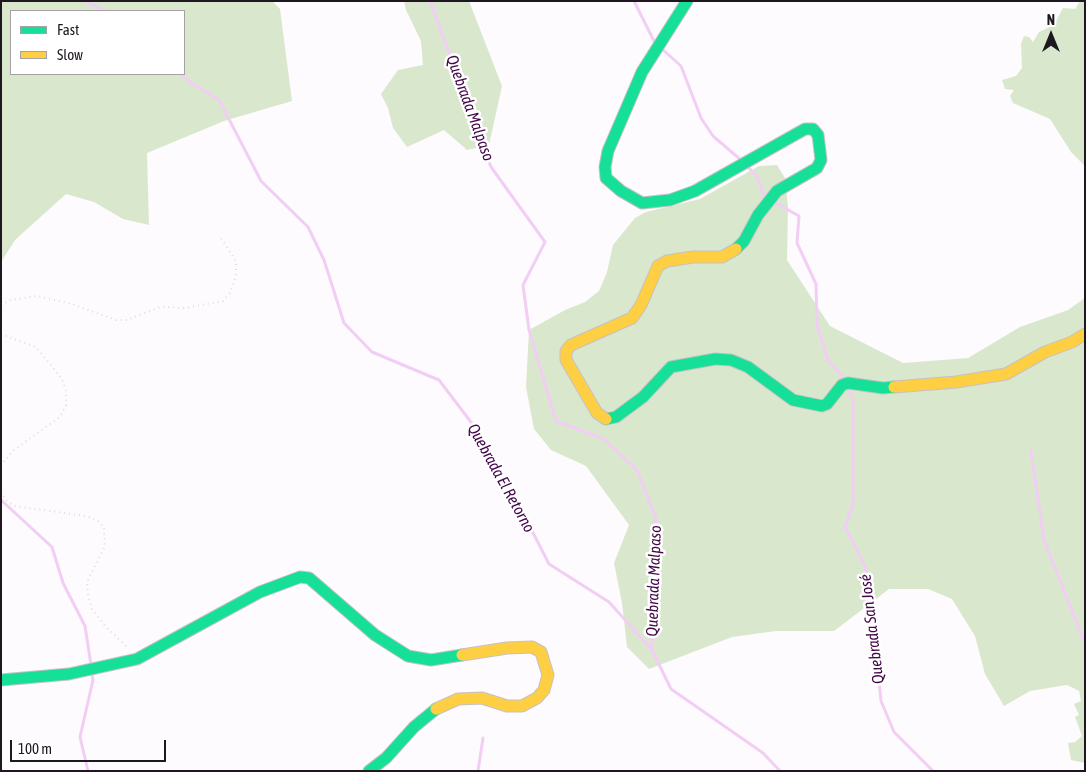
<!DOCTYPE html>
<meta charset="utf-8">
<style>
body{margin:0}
#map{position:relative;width:1086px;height:772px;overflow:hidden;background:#fdfbfd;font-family:"Asap Condensed",sans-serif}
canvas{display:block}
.frame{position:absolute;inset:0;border:2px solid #1e171f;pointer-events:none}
.legend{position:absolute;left:10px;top:10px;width:175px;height:65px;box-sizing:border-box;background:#fff;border:1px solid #a5a2a5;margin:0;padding:6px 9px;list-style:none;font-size:15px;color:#1e171f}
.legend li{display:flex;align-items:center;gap:10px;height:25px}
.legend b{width:25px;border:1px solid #a5a2a5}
.north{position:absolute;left:1026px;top:10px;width:50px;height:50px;-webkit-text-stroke:4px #fff;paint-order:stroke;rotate:0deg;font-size:14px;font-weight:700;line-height:20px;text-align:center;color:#1e171f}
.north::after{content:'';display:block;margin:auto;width:18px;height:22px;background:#1e171f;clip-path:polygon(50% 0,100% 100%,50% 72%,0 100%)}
.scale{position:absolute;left:10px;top:740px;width:156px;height:22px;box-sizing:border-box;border:2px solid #1e171f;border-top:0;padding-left:6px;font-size:15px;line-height:18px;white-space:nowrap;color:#1e171f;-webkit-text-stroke:4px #fff;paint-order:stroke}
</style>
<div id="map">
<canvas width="1086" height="772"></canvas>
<div class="frame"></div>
<ul class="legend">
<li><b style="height:6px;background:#16e098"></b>Fast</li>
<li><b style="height:6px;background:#ffcf43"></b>Slow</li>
</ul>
<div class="north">N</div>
<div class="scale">100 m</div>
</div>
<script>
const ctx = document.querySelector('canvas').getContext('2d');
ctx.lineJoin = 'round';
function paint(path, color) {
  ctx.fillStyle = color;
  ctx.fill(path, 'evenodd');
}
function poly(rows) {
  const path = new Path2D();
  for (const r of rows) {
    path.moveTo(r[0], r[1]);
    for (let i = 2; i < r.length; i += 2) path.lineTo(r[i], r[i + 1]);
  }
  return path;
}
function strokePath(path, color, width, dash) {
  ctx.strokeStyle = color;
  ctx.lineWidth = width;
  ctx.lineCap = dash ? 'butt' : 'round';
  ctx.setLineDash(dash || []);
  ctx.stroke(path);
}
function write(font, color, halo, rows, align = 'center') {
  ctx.font = font + ' "Asap Condensed",sans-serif';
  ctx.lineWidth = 5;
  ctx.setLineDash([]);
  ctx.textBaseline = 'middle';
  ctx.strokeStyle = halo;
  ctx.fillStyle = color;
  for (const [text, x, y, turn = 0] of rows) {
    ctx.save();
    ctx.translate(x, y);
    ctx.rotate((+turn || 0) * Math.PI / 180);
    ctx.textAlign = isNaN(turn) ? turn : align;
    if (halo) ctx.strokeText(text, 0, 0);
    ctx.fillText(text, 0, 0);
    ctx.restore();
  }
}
paint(poly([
 [1,1,272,1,280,9,292,101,224,121,147,153,149,225,123,219,94,202,66,194,15,240,1,262],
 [11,11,184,11,184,74,11,74],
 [404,1,469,1,502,86,489,145,467,150,444,130,407,147,393,128,388,108,381,94,398,70,423,65,421,41,406,10],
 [1080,1,1085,1,1085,166,1071,152,1050,119,1013,103,1010,96,1014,90,1005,89,1002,80,1016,76,1022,68,1021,44,1024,36,1029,37,1033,42,1039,32,1054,25,1063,8,1075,9],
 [777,165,785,178,788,207,787,260,830,326,903,363,968,358,1020,327,1068,310,1085,298,1085,763,1071,760,1068,743,1075,742,1082,736,1075,717,1079,715,1074,704,1081,701,1079,691,1067,685,1030,691,1004,706,985,674,975,636,952,599,928,589,889,589,834,631,776,631,732,637,649,669,627,647,622,603,614,563,629,525,586,466,551,450,534,429,526,387,529,330,565,310,585,302,599,291,607,272,613,245,635,218,646,212,700,199,759,166]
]), '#d9e8cd');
strokePath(poly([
 [85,1,107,11],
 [430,1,491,167,545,242,523,285,529,330,556,421,604,439,637,470,656,518,650,592,652,650,671,689,763,753,780,771],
 [634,1,655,43],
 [662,49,681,66,701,118,713,136,741,160],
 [181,74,188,81,219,100,261,181,308,227,324,260,344,323,372,352,439,380,480,434,506,480,549,564,609,602,652,650],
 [748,167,758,178,764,197],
 [774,202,799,216,797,243,816,284,817,325,828,360,845,380],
 [848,387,853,400,853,504,845,527,865,566,872,609,881,701,894,732,933,771],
 [1031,451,1044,540,1085,644],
 [1,500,52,547,63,583,85,626,91,665],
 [88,771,80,737,93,680,92,674],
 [478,771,483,738]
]), '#f2cef5', 3);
const fast = poly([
 [687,1,642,72,608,151,605,167,606,178,621,191,642,203,670,200,695,191,805,129,813,129,818,135,821,160,817,168,777,191,758,215,744,241,736,249],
 [606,419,616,417,643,397,671,367,715,359,731,360,748,367,793,400,822,406,827,404,842,385,848,383,883,388,894,387],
 [1,680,69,674,137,659,260,592,300,577,309,578,375,635,408,656,431,660,462,655],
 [369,771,386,758,414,727,436,709]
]);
const slow = poly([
 [894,387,956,382,1006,374,1045,352,1072,342,1085,334],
 [606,419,597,413,566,360,566,351,571,345,632,318,641,305,658,266,667,261,693,257,722,257,736,249],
 [436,709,458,699,482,698,507,706,522,706,537,698,544,690,548,675,541,652,532,647,507,648,462,655]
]);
strokePath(fast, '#c5c1c5', 13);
strokePath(slow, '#c5c1c5', 13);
strokePath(poly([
 [1,305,10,300,37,296,72,304,116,320,127,320,160,307,185,308,223,301,230,293,236,275,236,261,219,235],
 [1,334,36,347,62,379,66,391,66,405,60,417,14,450,1,465],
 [1,492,6,500,14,506,86,516,98,521,104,527,105,546,87,582,88,595,92,609,106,627,129,649]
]), '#dedcde', 2, [1, 4]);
strokePath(fast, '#16e098', 11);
strokePath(slow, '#ffcf43', 11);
write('italic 16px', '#44074b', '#fff', [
 ["Quebrada Malpaso",470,108,70],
 ["Quebrada El Retorno",501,478,61],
 ["Quebrada Malpaso",654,581,-88],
 ["Quebrada San José",872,629,-97]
]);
</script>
